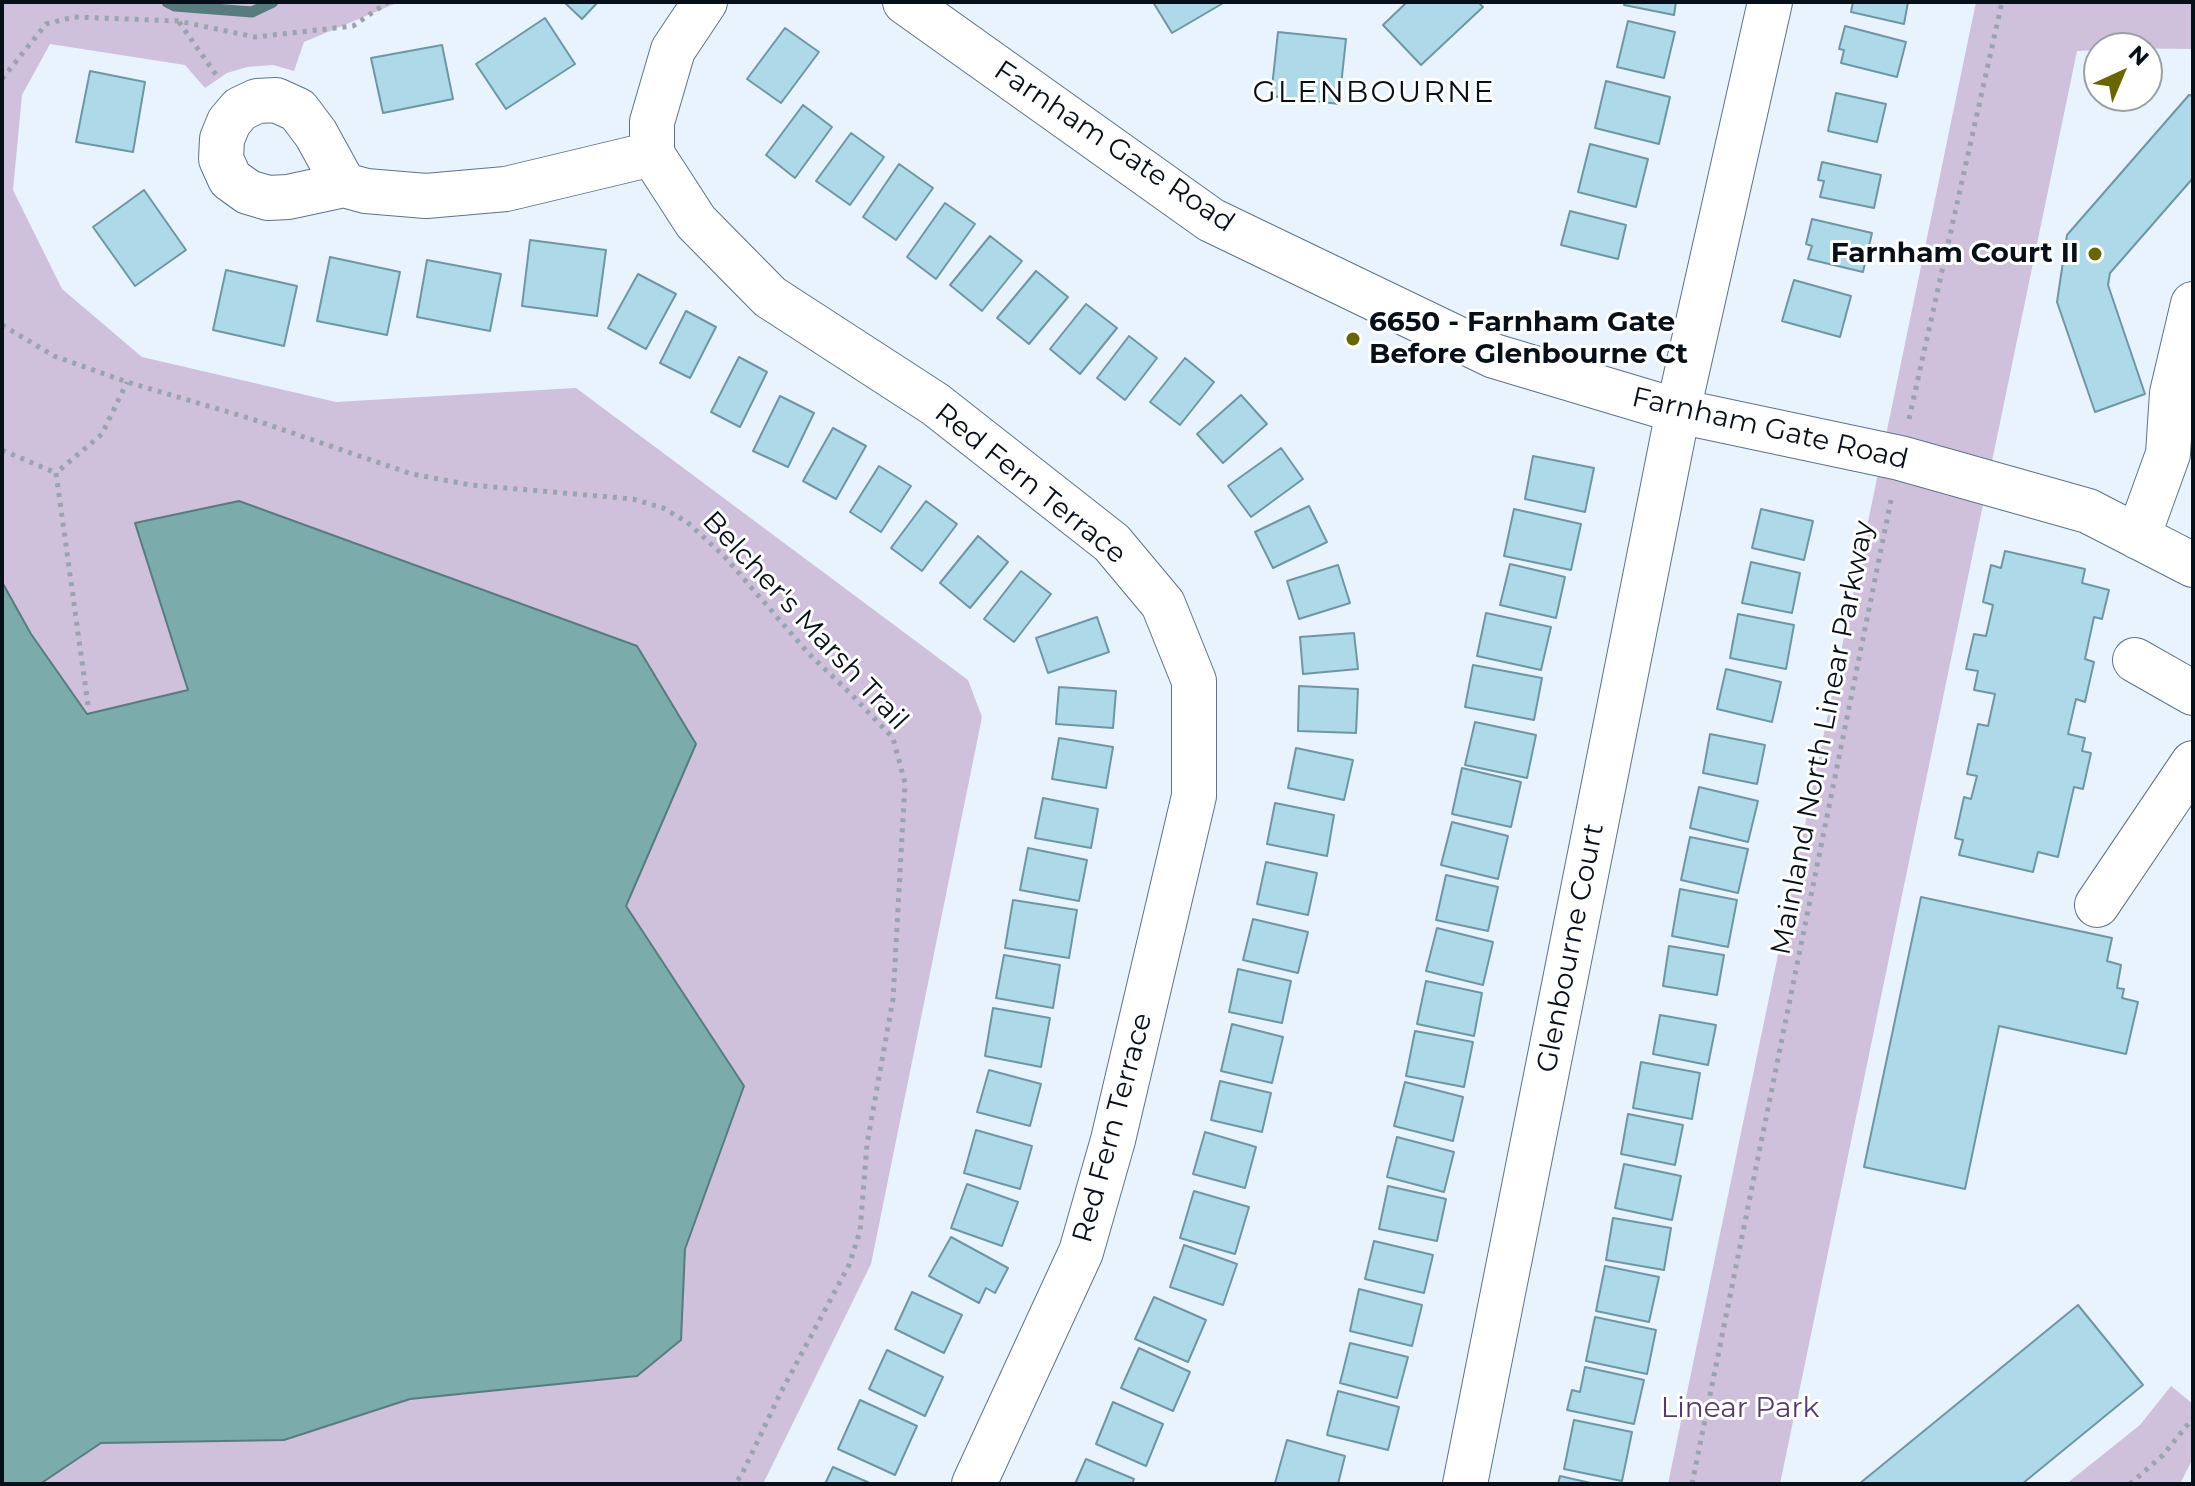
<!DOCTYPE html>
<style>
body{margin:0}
#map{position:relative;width:2195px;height:1486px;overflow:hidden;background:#e8f3fe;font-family:Montserrat,sans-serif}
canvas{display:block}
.frame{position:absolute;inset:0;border:4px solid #070f19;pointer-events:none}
.north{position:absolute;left:2083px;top:32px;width:80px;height:80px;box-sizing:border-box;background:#fff;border:2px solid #9c9fa3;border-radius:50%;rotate:44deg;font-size:22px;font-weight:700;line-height:32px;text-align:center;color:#070f19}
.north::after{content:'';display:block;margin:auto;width:28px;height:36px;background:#686600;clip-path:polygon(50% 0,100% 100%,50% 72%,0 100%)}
</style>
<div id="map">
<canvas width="2195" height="1486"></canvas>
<div class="frame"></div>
<div class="north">N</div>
</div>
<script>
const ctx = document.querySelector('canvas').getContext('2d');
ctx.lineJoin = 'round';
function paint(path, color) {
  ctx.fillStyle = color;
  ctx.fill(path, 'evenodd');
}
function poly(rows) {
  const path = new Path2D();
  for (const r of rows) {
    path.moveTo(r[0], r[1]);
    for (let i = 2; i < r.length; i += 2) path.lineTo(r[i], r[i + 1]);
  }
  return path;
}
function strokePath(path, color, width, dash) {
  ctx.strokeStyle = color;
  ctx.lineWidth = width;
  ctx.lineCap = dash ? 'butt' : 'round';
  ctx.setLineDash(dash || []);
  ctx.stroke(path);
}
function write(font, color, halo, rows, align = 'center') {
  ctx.font = font + ' Montserrat,sans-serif';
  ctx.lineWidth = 6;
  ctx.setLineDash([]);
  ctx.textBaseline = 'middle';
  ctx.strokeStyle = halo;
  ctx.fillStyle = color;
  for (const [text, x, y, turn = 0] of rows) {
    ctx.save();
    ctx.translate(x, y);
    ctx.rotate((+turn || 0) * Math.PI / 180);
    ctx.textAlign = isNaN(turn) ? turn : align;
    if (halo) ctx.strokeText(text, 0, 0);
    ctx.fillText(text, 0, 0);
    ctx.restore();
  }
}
paint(poly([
 [2,2,399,2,304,42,294,71,273,65,247,67,227,73,205,88,185,65,50,44,22,95,13,190,62,289,142,357,336,402,576,388,968,680,982,717,871,1264,763,1484,40,1484,101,1443,284,1440,410,1399,637,1376,681,1340,685,1249,744,1086,625,906,696,744,135,523,188,690,87,715,31,634,2,582],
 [1976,2,2193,2,2193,49,2099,48,2099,50,2077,51,1780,1484,1668,1484],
 [2171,1386,2193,1404,2193,1458,2180,1484,2066,1484,2140,1425]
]), '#cfc0dc');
const water = poly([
 [239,501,637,646,696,744,626,906,744,1086,685,1249,681,1340,637,1376,410,1399,284,1440,101,1443,40,1484,2,1484,2,582,31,634,87,714,188,690,135,523,239,501]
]);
paint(water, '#7babaa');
strokePath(water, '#587c7e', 2);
strokePath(poly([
 [167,2,175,6,252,12,273,2]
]), '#587c7e', 11);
const building = poly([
 [564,2,598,2,582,19,564,2],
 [1153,2,1225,2,1172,33,1153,2],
 [1407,2,1478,2,1483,7,1421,65,1383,25,1407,2],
 [1625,2,1676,2,1674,15,1624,5,1625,2],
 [1853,2,1908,2,1904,24,1851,12,1853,2],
 [545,18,575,64,506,109,476,64,545,18],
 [1628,21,1675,32,1664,78,1617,67,1628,21],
 [1845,26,1906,42,1897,77,1841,63,1844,50,1839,49,1845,26],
 [785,28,819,52,781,103,747,79,785,28],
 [1278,32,1346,39,1339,104,1271,96,1278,32],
 [442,45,453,99,383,113,371,58,442,45],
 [90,71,145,82,133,152,76,142,90,71],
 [1606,81,1670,97,1659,144,1595,128,1606,81],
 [1836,93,1886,104,1877,142,1828,131,1836,93],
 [2189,95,2193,96,2193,178,2110,273,2108,285,2145,394,2095,412,2057,302,2067,235,2189,95],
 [803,105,832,127,795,178,766,155,803,105],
 [851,133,884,157,850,205,816,181,851,133],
 [1590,144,1648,159,1636,207,1578,192,1590,144],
 [1822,162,1881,175,1874,208,1820,197,1824,181,1818,180,1822,162],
 [899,164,933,188,896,240,863,217,899,164],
 [144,190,186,250,135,286,93,227,144,190],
 [945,203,975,224,936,279,907,257,945,203],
 [1570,211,1626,225,1618,259,1561,245,1570,211],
 [1812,219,1872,233,1863,272,1808,259,1812,246,1806,244,1812,219],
 [990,236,1022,261,982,311,950,285,990,236],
 [530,240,606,250,597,316,522,306,530,240],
 [330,257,400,272,387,335,317,321,330,257],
 [427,260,501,274,490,331,417,317,427,260],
 [226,270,297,286,284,346,213,330,226,270],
 [1036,271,1068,297,1029,344,997,318,1036,271],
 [638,274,676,294,646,349,608,328,638,274],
 [1794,280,1851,296,1840,337,1782,321,1794,280],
 [1086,304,1117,328,1080,374,1050,349,1086,304],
 [686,311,716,327,690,378,660,363,686,311],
 [1129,336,1157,358,1125,400,1097,378,1129,336],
 [739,357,767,372,740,427,711,412,739,357],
 [1185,358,1214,382,1180,425,1150,402,1185,358],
 [1241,395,1267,424,1223,463,1197,434,1241,395],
 [780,396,814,413,788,467,753,451,780,396],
 [833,428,866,446,836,499,803,481,833,428],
 [1281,448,1303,479,1251,517,1228,486,1281,448],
 [1533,456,1594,468,1585,512,1525,499,1533,456],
 [879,466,911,486,881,532,850,512,879,466],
 [926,501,957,524,922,571,891,548,926,501],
 [1309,506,1327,542,1273,568,1255,532,1309,506],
 [1514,509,1581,524,1571,570,1504,556,1514,509],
 [1761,509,1813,521,1804,560,1752,548,1761,509],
 [978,536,1008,562,970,608,940,583,978,536],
 [2005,551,2085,569,2082,583,2109,590,2102,619,2094,617,2085,659,2094,662,2085,702,2076,699,2068,734,2085,738,2082,751,2091,753,2083,789,2074,787,2058,857,2038,852,2033,872,1959,855,1963,840,1955,838,1964,797,1971,799,1977,776,1967,774,1978,724,1988,726,1995,694,1974,690,1978,671,1966,669,1974,634,1986,636,1993,605,1983,602,1991,565,2001,568,2005,551],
 [1751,562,1800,573,1792,613,1742,603,1751,562],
 [1510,564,1565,577,1556,618,1500,605,1510,564],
 [1338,565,1350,603,1299,619,1287,581,1338,565],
 [1021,571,1051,594,1014,642,984,619,1021,571],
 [1486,613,1551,627,1541,670,1477,656,1486,613],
 [1738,614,1794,625,1786,669,1730,658,1738,614],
 [1097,617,1109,652,1048,673,1036,638,1097,617],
 [1354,633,1358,669,1303,674,1300,637,1354,633],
 [1473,665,1542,678,1534,720,1465,707,1473,665],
 [1726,669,1781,682,1772,722,1717,709,1726,669],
 [1299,686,1358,689,1356,733,1298,731,1299,686],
 [1059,687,1116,691,1113,728,1056,724,1059,687],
 [1475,722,1536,735,1527,778,1465,765,1475,722],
 [1710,734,1765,745,1757,784,1703,773,1710,734],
 [1059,738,1113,747,1106,788,1052,779,1059,738],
 [1296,748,1353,760,1344,800,1288,788,1296,748],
 [1462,768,1521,782,1511,827,1452,814,1462,768],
 [1699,787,1758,801,1748,842,1690,828,1699,787],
 [1043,798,1098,809,1091,848,1035,838,1043,798],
 [1275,803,1334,815,1327,856,1267,844,1275,803],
 [1452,822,1508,836,1498,879,1441,865,1452,822],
 [1690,837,1748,849,1738,893,1681,880,1690,837],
 [1028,848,1087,860,1079,901,1020,890,1028,848],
 [1266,862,1317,873,1308,915,1257,904,1266,862],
 [1446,875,1498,887,1488,931,1436,920,1446,875],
 [1680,889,1737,900,1728,947,1672,936,1680,889],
 [1921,897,2112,938,2107,961,2121,965,2117,988,2124,989,2122,998,2138,1002,2126,1054,1999,1026,1965,1189,1864,1167,1921,897],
 [1013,900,1077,910,1069,958,1005,948,1013,900],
 [1253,919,1308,932,1298,973,1243,960,1253,919],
 [1437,928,1493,942,1483,985,1426,971,1437,928],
 [1669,946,1724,955,1717,995,1663,986,1669,946],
 [1004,955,1060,965,1053,1008,996,998,1004,955],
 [1238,969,1291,981,1282,1023,1229,1012,1238,969],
 [1426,981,1482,993,1474,1036,1417,1024,1426,981],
 [993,1008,1050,1018,1041,1067,985,1056,993,1008],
 [1660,1015,1716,1025,1708,1065,1653,1054,1660,1015],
 [1232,1024,1283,1037,1272,1083,1221,1071,1232,1024],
 [1415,1031,1473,1042,1464,1087,1406,1076,1415,1031],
 [1641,1062,1700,1073,1692,1119,1633,1108,1641,1062],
 [989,1070,1041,1084,1030,1126,977,1112,989,1070],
 [1220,1081,1271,1093,1262,1132,1211,1120,1220,1081],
 [1405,1082,1463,1097,1453,1141,1394,1126,1405,1082],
 [1628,1114,1683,1125,1675,1165,1621,1154,1628,1114],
 [976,1130,1032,1146,1020,1189,964,1173,976,1130],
 [1205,1132,1256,1147,1245,1188,1193,1174,1205,1132],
 [1397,1137,1454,1152,1444,1192,1387,1177,1397,1137],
 [1624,1164,1681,1176,1672,1220,1615,1208,1624,1164],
 [967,1184,1018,1202,1002,1246,951,1228,967,1184],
 [1388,1186,1446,1199,1437,1241,1379,1229,1388,1186],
 [1194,1191,1249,1207,1235,1254,1180,1238,1194,1191],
 [1613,1218,1671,1228,1664,1270,1606,1260,1613,1218],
 [951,1237,1008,1268,995,1293,986,1288,979,1303,929,1276,951,1237],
 [1374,1241,1433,1255,1424,1293,1365,1279,1374,1241],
 [1184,1245,1237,1264,1223,1305,1170,1287,1184,1245],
 [1605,1266,1659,1277,1649,1322,1596,1311,1605,1266],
 [1359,1289,1422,1305,1412,1346,1350,1331,1359,1289],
 [912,1292,962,1315,944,1353,895,1329,912,1292],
 [1154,1297,1206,1320,1188,1362,1135,1339,1154,1297],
 [2078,1305,2143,1385,2022,1484,1859,1484,2078,1305],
 [1595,1317,1656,1330,1647,1374,1586,1361,1595,1317],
 [1350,1343,1408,1357,1397,1398,1340,1383,1350,1343],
 [1139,1348,1190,1372,1173,1411,1121,1388,1139,1348],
 [887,1350,943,1377,925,1416,869,1389,887,1350],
 [1585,1367,1644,1380,1634,1424,1567,1410,1572,1390,1580,1392,1585,1367],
 [1338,1391,1399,1407,1388,1450,1327,1435,1338,1391],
 [860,1400,917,1426,895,1475,838,1449,860,1400],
 [1113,1402,1163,1424,1146,1466,1096,1444,1113,1402],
 [1574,1420,1632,1432,1622,1481,1564,1469,1574,1420],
 [1287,1440,1345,1456,1338,1484,1275,1483,1287,1440],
 [1086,1459,1134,1479,1132,1484,1075,1484,1086,1459],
 [833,1467,872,1484,825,1484,833,1467],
 [1560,1476,1595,1484,1558,1484,1560,1476]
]);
paint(building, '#add9e9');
strokePath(building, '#6f96a4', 2);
const minor = poly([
 [705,2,673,50,652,122,652,154,696,222,770,297,935,404,1112,543,1163,604,1194,681,1194,796,1113,1140,1081,1252,974,1484],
 [905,2,1211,220,1494,356,1678,411,1900,458,2088,511,2193,565],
 [344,185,316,134,298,110,276,100,257,101,240,109,229,122,222,139,221,159,230,179,248,192,268,198,288,197,344,185,366,191,426,196,506,189,652,154],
 [2138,537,2168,454,2172,393,2193,304],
 [2135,660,2193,693],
 [2097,905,2193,763],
 [1465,1484,1678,411,1770,2]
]);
strokePath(minor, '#5d738d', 46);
strokePath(poly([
 [179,22,219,79],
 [2,79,46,24,74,17,178,21,255,37,353,26,388,2],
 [2,325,54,356,127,382,252,419,412,474,471,485,633,499,663,508,687,522,724,556,809,654,851,694,893,738,905,783,893,999,867,1144,860,1231,849,1265,780,1394,741,1476,734,1484],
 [1909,419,2002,2],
 [2,450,56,473],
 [88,705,56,473,102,434,127,382],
 [1692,1484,1892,495],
 [2130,1484,2163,1455,2193,1418]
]), '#9aa4ae', 5, [4, 6]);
strokePath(minor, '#fff', 44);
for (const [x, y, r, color] of [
 [2095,254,8,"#686600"],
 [1353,339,8,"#686600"]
]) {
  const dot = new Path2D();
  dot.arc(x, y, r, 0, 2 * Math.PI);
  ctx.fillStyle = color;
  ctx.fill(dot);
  strokePath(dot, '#fff', 3);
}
write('28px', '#070f19', '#fff', [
 ["Farnham Gate Road",1114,147,34],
 ["Farnham Gate Road",1770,429,13],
 ["Red Fern Terrace",1030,484,39],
 ["Belcher's Marsh Trail",805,621,47],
 ["Mainland North Linear Parkway",1823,738,-79],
 ["Glenbourne Court",1571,948,-79],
 ["Red Fern Terrace",1113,1128,-75]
]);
write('bold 28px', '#070f19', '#fff', [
 ["Farnham Court II",2079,254],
 ["6650 - Farnham Gate",1369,323,"left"],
 ["Before Glenbourne Ct",1369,355,"left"]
], 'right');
write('28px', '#553b69', '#fff', [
 ["Linear Park",1740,1409]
]);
ctx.letterSpacing = '2px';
write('30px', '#070f19', '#fff', [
 ["GLENBOURNE",1374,93]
]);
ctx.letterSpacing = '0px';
</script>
